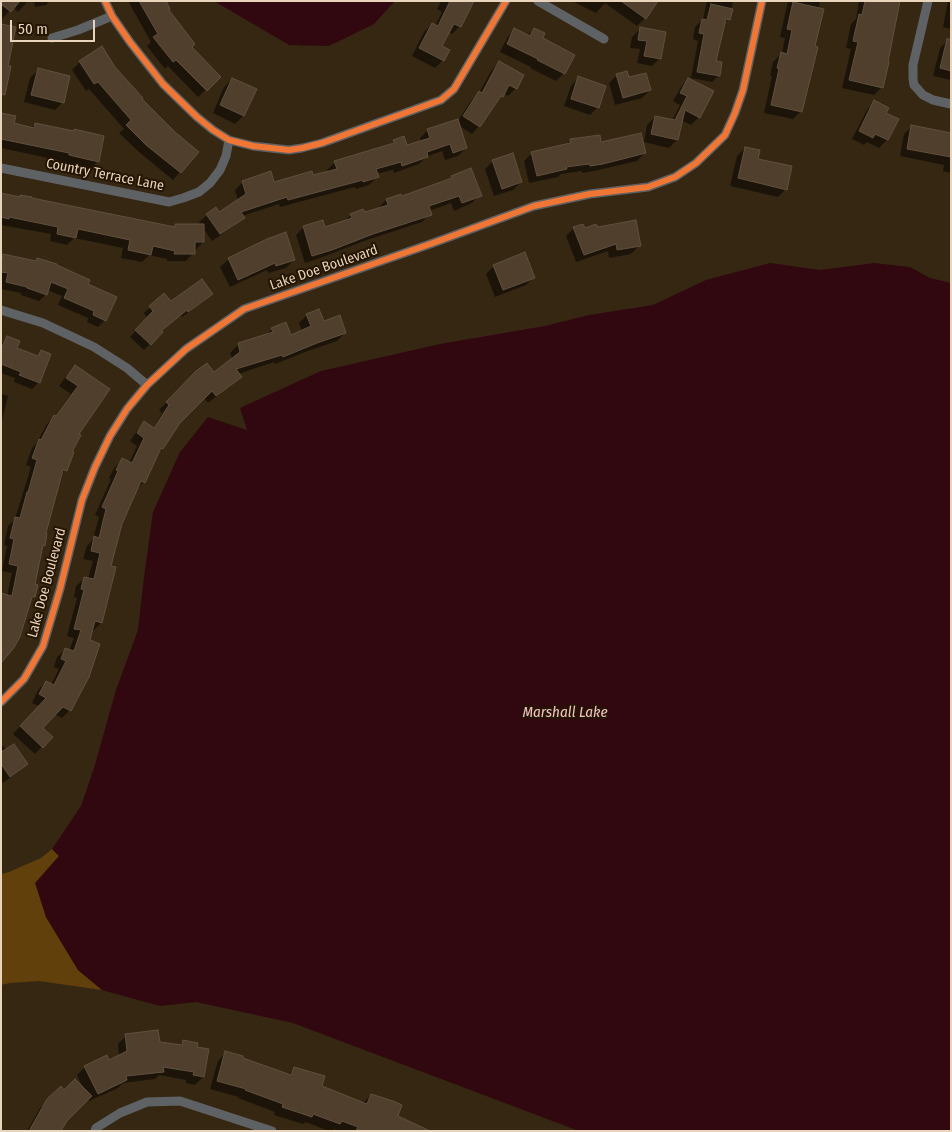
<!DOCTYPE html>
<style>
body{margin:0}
#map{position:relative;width:952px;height:1132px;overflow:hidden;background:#352712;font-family:"Fira Sans Condensed",sans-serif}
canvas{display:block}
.frame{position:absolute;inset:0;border:2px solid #e9d4bc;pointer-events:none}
.scale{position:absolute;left:10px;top:20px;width:85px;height:22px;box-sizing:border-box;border:2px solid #e9d4bc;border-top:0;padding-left:6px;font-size:15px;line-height:18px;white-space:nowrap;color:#e9d4bc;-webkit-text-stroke:4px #241503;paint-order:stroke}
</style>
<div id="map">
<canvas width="952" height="1132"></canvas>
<div class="frame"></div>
<div class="scale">50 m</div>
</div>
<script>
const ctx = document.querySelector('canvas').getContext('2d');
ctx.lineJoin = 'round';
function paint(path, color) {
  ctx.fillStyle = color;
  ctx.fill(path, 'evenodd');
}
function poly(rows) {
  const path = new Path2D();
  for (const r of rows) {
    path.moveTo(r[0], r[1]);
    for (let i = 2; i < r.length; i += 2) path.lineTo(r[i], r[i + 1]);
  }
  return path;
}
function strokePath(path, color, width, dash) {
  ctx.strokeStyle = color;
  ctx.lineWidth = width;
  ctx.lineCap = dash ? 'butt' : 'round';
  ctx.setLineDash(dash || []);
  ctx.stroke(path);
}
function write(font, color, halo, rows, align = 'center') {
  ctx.font = font + ' "Fira Sans Condensed",sans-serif';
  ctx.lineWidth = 4;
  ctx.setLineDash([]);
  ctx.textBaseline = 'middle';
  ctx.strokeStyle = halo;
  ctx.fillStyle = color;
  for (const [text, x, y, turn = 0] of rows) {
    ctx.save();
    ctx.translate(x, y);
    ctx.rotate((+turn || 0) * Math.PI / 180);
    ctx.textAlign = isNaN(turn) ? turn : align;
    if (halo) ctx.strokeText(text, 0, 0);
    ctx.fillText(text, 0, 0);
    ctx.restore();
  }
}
paint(poly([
 [52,849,59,856,36,883,46,917,78,970,102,990,39,981,10,983,1,985,1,874,9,872,41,858]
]), '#62400b');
paint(poly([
 [214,1,395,1,374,24,329,46,289,45],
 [770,263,820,270,874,263,910,267,930,278,951,283,951,1131,579,1131,293,1023,196,1002,160,1006,102,990,78,970,46,917,35,883,59,856,52,849,81,806,94,768,116,690,138,630,144,577,153,512,180,452,208,417,247,430,240,408,321,371,440,344,545,326,589,315,653,305,706,280]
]), '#31080f');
paint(poly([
 [1,1,28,1,18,12,13,7,2,19],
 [34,1,49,1,46,5,35,7],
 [128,1,164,1,168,10,190,47,219,77,198,97,168,66,165,69,147,46,151,42],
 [441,1,473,1,460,26,452,34,448,32,441,46,443,60,435,68,412,56,424,32,432,24,435,26,442,12,437,9],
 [572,1,657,1,645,18,637,26,605,3,596,13],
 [707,1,733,1,729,19,723,25,715,62,719,75,712,82,691,78,698,41,693,39,695,27,703,19],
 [788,1,820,1,801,111,793,119,764,113,772,76,770,76,773,62,782,53,785,38,780,37],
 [859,1,898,1,882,87,874,95,842,88,851,49,846,48,851,24,856,19],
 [948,1,951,1,951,29,943,27],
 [534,29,564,73,556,81,530,68,531,67,500,52,507,38,514,30,527,36],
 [640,29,660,58,652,66,637,63,640,49,630,48,632,37],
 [948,40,951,41,951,80,933,76,940,48],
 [80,62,114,68,140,99,180,172,173,180,139,152,119,133,124,129,89,89,86,91,72,70],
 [499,63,516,88,508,96,503,93,494,104,479,126,472,134,458,125,466,148,458,156,445,160,442,151,426,157,419,164,394,173,393,170,376,174,377,177,369,185,356,189,355,187,280,207,279,204,242,216,243,217,235,225,212,241,203,228,203,242,186,261,167,261,167,259,149,255,142,262,121,258,123,248,74,238,67,245,50,241,51,234,1,225,1,194,172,228,175,225,201,225,199,222,207,215,219,213,238,201,235,190,243,182,273,183,312,176,328,172,327,170,335,162,389,146,393,141,403,138,407,147,421,142,420,138,428,130,457,122,471,101,479,93,491,71],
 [38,70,63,102,55,110,24,102,30,78],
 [617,75,628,79,650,90,642,98,615,105,609,83],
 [578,78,598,107,590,115,564,106,571,86],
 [232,79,243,116,235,124,213,113,224,87],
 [688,79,699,117,691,125,681,120,677,140,669,148,644,142,647,125,655,117,672,121,680,105,673,101,681,87],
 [875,102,885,113,897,120,887,140,879,148,867,142,864,145,852,139,867,110],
 [1,114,13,124,31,128,35,124,98,161,90,169,62,163,62,161,1,148],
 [912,126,951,134,951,173,943,171,944,165,900,156,904,134],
 [570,140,600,143,645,153,637,161,594,171,582,173,582,171,561,174,558,177,529,183,524,161,532,153,565,145],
 [745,148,786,189,778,197,730,186,737,156],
 [493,161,521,182,513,190,494,196,485,169],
 [452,177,480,195,472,203,454,211,451,203,429,211,430,214,422,222,364,241,323,257,305,263,296,235,304,227,324,229,344,222,351,215,364,214,379,209,378,208,386,200,401,198,448,180],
 [574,228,584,230,597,229,639,246,631,254,609,258,608,251,576,262,566,236],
 [268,240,294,260,286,268,268,273,267,270,230,287,220,267,228,260],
 [1,255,35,262,37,259,86,285,105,320,98,327,87,322,88,318,58,305,62,296,47,290,46,294,39,301,21,295,21,293,1,289,2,280,1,280],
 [494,266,534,277,526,285,495,297,486,274],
 [212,294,205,300,182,317,180,315,160,332,161,332,144,350,130,337,147,318,144,313,164,295,171,303],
 [307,315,345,333,337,341,308,351,275,364,274,362,238,374,240,377,232,384,208,403,203,397,179,422,162,449,157,454,144,482,136,490,121,523,110,567,101,623,93,631,91,630,70,710,62,718,54,714,41,728,51,737,35,754,13,734,39,706,32,703,38,690,46,682,51,685,59,669,54,667,57,657,65,650,69,651,74,638,67,636,77,598,74,597,76,586,84,579,88,579,93,561,83,559,87,546,93,539,99,517,95,515,111,479,109,478,114,468,122,460,129,463,137,446,130,441,137,431,145,423,153,428,162,413,159,410,197,372,214,374,233,360,230,353,238,345,265,336,272,329,291,336,302,331,299,323],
 [8,337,15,348,36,356,41,352,39,382,32,389,14,382,15,378,1,373,1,344],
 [75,367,108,389,77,435,70,452,72,453,65,471,59,477,44,534,44,545,42,547,33,585,34,597,29,601,7,596,12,573,2,571,7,546,4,545,8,526,15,519,31,467,26,465,32,448,36,444,47,424,55,416,71,394,59,386,68,374],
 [1,394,8,396,1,424],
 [1,744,6,750,26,764,18,772,1,784],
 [126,1036,178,1046,183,1042,203,1077,195,1085,186,1083,186,1080,159,1075,155,1079,123,1083,118,1088,89,1101,88,1098,65,1120,59,1131,27,1131,40,1108,61,1088,64,1091,84,1090,77,1075,85,1067,108,1061,119,1056,118,1044],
 [225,1053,288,1075,294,1069,320,1087,363,1103,371,1095,396,1117,427,1131,339,1131,334,1129,332,1131,329,1131,306,1122,303,1124,274,1115,275,1112,238,1098,239,1097,210,1089,218,1061]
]), '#0007');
const building = poly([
 [1,1,20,1,11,12,1,4,1,1],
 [139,1,166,1,170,9,169,10,195,44,192,47,221,77,207,91,176,60,173,62,153,37,158,34,139,1],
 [450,1,474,1,461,27,454,24,442,46,450,50,444,61,419,48,432,23,438,26,450,1],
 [621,1,658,1,646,19,621,1],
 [865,1,900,1,888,62,889,62,883,88,849,80,858,42,853,41,859,14,862,15,865,1],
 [793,2,824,9,815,46,818,47,802,112,771,105,779,69,777,68,781,52,787,54,792,30,787,29,793,2],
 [711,4,733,9,730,20,726,19,716,61,722,62,720,76,697,72,704,34,699,33,702,19,707,20,711,4],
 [1,24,16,27,8,66,11,66,5,95,1,94,1,24],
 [640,27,666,32,661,59,644,56,647,41,638,40,640,27],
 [514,28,530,36,534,28,545,33,543,38,575,55,565,74,537,60,538,59,507,44,514,28],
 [947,39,951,39,951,71,940,68,947,39],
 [102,46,115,67,143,98,142,99,175,132,199,152,181,173,146,145,126,125,131,120,98,82,94,84,79,61,102,46],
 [499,61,524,75,517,89,509,85,503,97,501,96,480,127,463,116,479,91,482,93,499,61],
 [38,68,70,76,64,103,31,95,38,68],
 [627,71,629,77,646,73,651,90,623,98,616,74,627,71],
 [578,76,606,86,599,108,571,99,578,76],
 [232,78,257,89,244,116,220,105,232,78],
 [688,78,714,91,700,118,685,110,678,140,651,134,655,116,675,120,687,96,680,93,688,78],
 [874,100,889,108,886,113,899,119,888,140,875,134,873,138,859,131,874,100],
 [1,113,16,116,14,123,34,128,35,123,74,131,74,129,104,136,99,162,69,155,69,153,1,139,1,113],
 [458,119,467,148,453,153,450,144,427,152,428,157,402,166,401,162,376,169,379,177,363,182,363,180,288,200,287,197,241,212,245,218,220,234,206,214,216,207,219,212,246,194,242,181,271,171,274,182,312,171,313,175,337,169,334,161,394,143,393,140,404,136,407,145,430,138,427,129,458,119],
 [911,125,951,133,951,157,907,149,911,125],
 [641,133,646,153,603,164,590,166,589,164,566,167,567,169,537,176,531,152,570,143,570,139,600,135,601,142,641,133],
 [745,147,760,150,758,159,792,166,787,190,738,178,745,147],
 [513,153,522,182,502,189,492,160,513,153],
 [471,168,482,196,462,203,459,196,429,206,432,215,373,234,332,250,312,256,303,226,323,220,325,227,352,218,350,214,363,209,365,212,388,205,386,199,401,194,402,196,452,178,451,176,471,168],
 [1,193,20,197,20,195,32,197,32,198,175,227,175,224,204,224,204,242,195,242,195,254,174,254,175,251,153,246,151,255,128,250,130,240,78,229,76,238,57,234,58,227,9,217,9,219,1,217,1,193],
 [636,220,641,246,617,250,616,244,584,255,573,227,583,224,585,228,596,224,598,227,636,220],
 [286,232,295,260,276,266,275,263,238,280,228,258,267,239,286,232],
 [525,252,535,278,503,290,493,265,525,252],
 [3,254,36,261,37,258,57,264,57,265,90,280,88,284,117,297,106,321,93,315,94,311,64,298,68,289,51,282,47,295,27,288,27,287,6,282,8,273,1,272,1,263,3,254],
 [202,279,213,294,188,312,187,310,161,331,163,332,151,345,135,330,153,311,149,306,164,293,171,301,202,279],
 [319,309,324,321,340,315,346,333,317,343,283,357,282,355,236,369,242,377,216,396,212,391,180,423,163,449,161,448,145,483,141,481,122,524,111,566,116,567,102,623,95,621,90,640,100,644,89,677,71,711,63,707,43,728,53,737,43,748,20,726,46,698,39,694,46,681,54,685,66,661,61,659,65,648,74,651,81,630,74,629,84,590,81,589,84,577,94,579,100,553,91,551,94,536,99,538,106,509,102,507,118,471,116,470,122,458,132,463,144,438,137,433,144,421,154,428,169,405,166,402,196,371,207,363,214,372,240,352,238,343,273,332,271,328,286,322,291,335,311,326,306,314,319,309],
 [7,336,20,341,17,348,38,356,41,350,51,354,40,383,19,375,21,372,1,364,1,349,7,336],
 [75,365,110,389,79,434,81,435,72,452,74,452,67,471,63,470,46,533,47,533,45,546,43,545,35,584,38,585,35,597,32,597,20,637,13,649,1,663,1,593,12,596,18,566,9,564,14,539,10,538,15,517,20,518,27,492,28,492,37,460,32,458,39,439,41,440,54,415,56,416,78,386,66,378,75,365],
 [14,744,28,764,10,777,1,764,1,752,14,744],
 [158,1030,160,1042,182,1045,183,1040,198,1043,197,1047,209,1049,204,1077,193,1075,194,1072,163,1067,164,1072,126,1076,127,1080,98,1094,84,1066,107,1055,109,1060,127,1051,125,1034,158,1030],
 [225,1051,243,1056,243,1058,291,1075,294,1067,325,1076,322,1086,367,1104,371,1094,393,1101,402,1105,398,1116,430,1131,356,1131,358,1127,342,1121,340,1124,313,1114,312,1117,282,1107,283,1104,245,1090,246,1089,217,1081,225,1051],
 [75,1079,92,1096,67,1121,61,1131,29,1131,47,1099,61,1086,64,1090,75,1079]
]);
paint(building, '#4f3f2c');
strokePath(building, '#605040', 1);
strokePath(poly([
 [105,1,112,16,130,42,163,84,197,117,213,130,229,140,253,146,289,150,302,148,322,143,441,100,454,89,506,1],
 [538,1,604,39],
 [928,1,913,65,913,79,914,85,923,95,933,100,951,104],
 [52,38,78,30,112,16],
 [1,168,169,202,183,198,199,192,210,183,220,170,226,156,229,140],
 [1,310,43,323,94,347,127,368,147,385],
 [1,702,24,679,43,646,60,589,82,500,95,467,110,436,127,409,147,385,186,349,244,309,433,243,534,206,590,194,648,187,675,177,696,163,725,135,735,113,743,90,762,1],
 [95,1131,96,1128,120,1113,147,1102,180,1101,272,1131]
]), '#5f6264', 9);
strokePath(poly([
 [105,1,112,16,130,42,163,84,197,117,213,130,229,140,253,146,289,150,302,148,322,143,441,100,454,89,506,1],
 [1,702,24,679,43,646,60,589,82,500,95,467,110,436,127,409,147,385,186,349,244,309,433,243,534,206,590,194,648,187,675,177,696,163,725,135,735,113,743,90,762,1]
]), '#f07635', 6);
write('14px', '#e9d4bc', '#241503', [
 ["Country Terrace Lane",105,175,11],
 ["Lake Doe Boulevard",324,268,-19],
 ["Lake Doe Boulevard",47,583,-75]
]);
write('italic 15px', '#f4c0c6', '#241503', [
 ["Marshall Lake",565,713]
]);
</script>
